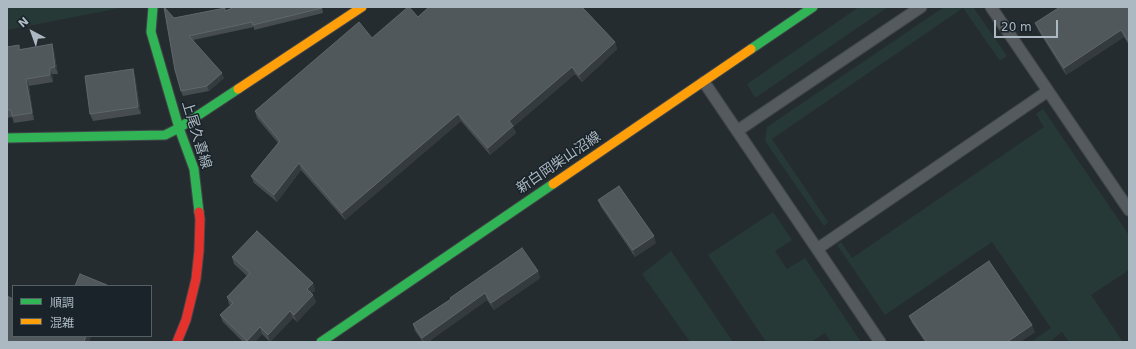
<!DOCTYPE html>
<meta charset="utf-8">
<style>
body{margin:0}
#map{position:relative;width:1136px;height:349px;overflow:hidden;background:#252c2f;font-family:"DejaVu Sans","Noto Sans JP",sans-serif}
canvas{display:block}
.frame{position:absolute;inset:0;border:8px solid #adb9c2;pointer-events:none}
.legend{position:absolute;left:12px;top:285px;width:140px;height:52px;box-sizing:border-box;background:#192329;border:1px solid #545f66;margin:0;padding:5px 7px;list-style:none;font-size:12px;color:#adb9c2}
.legend li{display:flex;align-items:center;gap:8px;height:20px}
.legend b{width:20px;border:1px solid #545f66}
.north{position:absolute;left:12px;top:12px;width:40px;height:40px;-webkit-text-stroke:3px #192329;paint-order:stroke;rotate:319deg;font-size:11px;font-weight:700;line-height:16px;text-align:center;color:#adb9c2}
.north::after{content:'';display:block;margin:auto;width:14px;height:18px;background:#adb9c2;clip-path:polygon(50% 0,100% 100%,50% 72%,0 100%)}
.scale{position:absolute;left:994px;top:20px;width:64px;height:18px;box-sizing:border-box;border:2px solid #adb9c2;border-top:0;padding-left:5px;font-size:12px;line-height:14px;white-space:nowrap;color:#adb9c2;-webkit-text-stroke:3px #192329;paint-order:stroke}
</style>
<div id="map">
<canvas width="1136" height="349"></canvas>
<div class="frame"></div>
<ul class="legend">
<li><b style="height:5px;background:#30b455"></b>順調</li>
<li><b style="height:5px;background:#ff9f0a"></b>混雑</li>
</ul>
<div class="north">N</div>
<div class="scale">20 m</div>
</div>
<script>
const g = document.querySelector('canvas').getContext('2d');
g.lineJoin = 'round';
function paint(path, color) { g.fillStyle = color; g.fill(path, 'evenodd'); }
const toPath = rows => new Path2D(rows.map(r => 'M' + r).join(''));
function stroke(path, color, width, dash) { g.strokeStyle = color; g.lineWidth = width; g.lineCap = dash ? 'butt' : 'round'; g.setLineDash(dash || []); g.stroke(path); }
function write(font, color, halo, rows, align = 'center') {
  g.font = font + ' "DejaVu Sans","Noto Sans JP",sans-serif'; g.lineWidth = 3; g.setLineDash([]); g.textBaseline = 'middle'; g.strokeStyle = halo; g.fillStyle = color; for (const [text, x, y, turn = 0] of rows) {
    g.save(); g.translate(x, y); g.rotate((+turn || 0) * Math.PI / 180); g.textAlign = isNaN(turn) ? turn : align; if (halo) g.strokeText(text, 0, 0); g.fillText(text, 0, 0); g.restore();
  }
}
paint(toPath([
 [7,7,126,7,7,30],
 [859,7,888,7,755,98,747,84],
 [944,7,973,7,1007,56,1000,61,963,8,772,139,828,222,824,226,765,141,767,127],
 [1043,109,1129,235,1129,270,1091,295,1123,342,1069,342,1062,332,1049,342,1031,342,1051,328,992,242,885,315,837,245,841,242,852,258,1044,127,1036,114],
 [773,212,792,240,775,251,787,269,805,258,861,342,831,342,825,333,811,342,766,342,708,255],
 [671,251,733,342,690,342,642,274]
]), '#263936');
const lane = toPath([
 [991,7,1129,210],
 [704,82,880,342],
 [737,131,921,7],
 [817,249,1048,91]
]);
const fast = toPath([
 [153,7,151,32,179,128,194,169,199,212],
 [751,49,813,7],
 [7,138,165,135,179,128,238,89],
 [321,342,553,184]
]);
const slow = toPath([
 [238,89,362,7],
 [553,184,751,49]
]);
const jam = toPath([
 [177,342,186,320,196,279,199,251,200,219,199,212]
]);
stroke(lane, '#42474a', 13);
stroke(fast, '#42474a', 11);
stroke(slow, '#42474a', 11);
stroke(jam, '#42474a', 11);
stroke(lane, '#545a5e', 11);
stroke(fast, '#30b455', 9);
stroke(slow, '#ff9f0a', 9);
stroke(jam, '#e5322d', 9);
paint(toPath([
 [235,7,324,7,322,7,323,13,254,30,254,27,193,40,224,78,209,91,183,96,181,91,174,18,226,11],
 [1129,7,1129,45,1124,37,1066,75,1038,30,1035,23],
 [418,17,615,42,617,49,582,82,575,74,513,127,516,133,490,155,461,121,345,220,301,170,277,202,254,183,251,176,278,143,257,118,255,111,372,38],
 [52,44,54,51,58,74,52,74,53,82,29,86,34,120,14,123,12,117,7,118,7,47,19,45,20,49],
 [133,69,135,76,141,114,93,121,90,114],
 [598,200,656,243,635,257,601,207],
 [232,257,313,283,315,290,312,293,316,302,297,322,293,318,270,342,262,334,255,342,243,342,223,322,220,315,230,305,229,304,227,297,247,276,234,264],
 [538,271,540,278,494,310,487,300,428,342,423,342,415,331,413,324,450,300,450,298],
 [909,316,1035,332,1020,342,925,342,912,323]
]), '#464c50');
paint(toPath([
 [1121,30,1124,37,1066,75,1064,68],
 [615,42,617,49,582,82,579,75],
 [52,44,54,51,58,74,55,67],
 [572,67,575,74,513,127,516,133,490,155,488,148,509,121],
 [50,68,52,74,53,82,50,75],
 [133,69,135,76,141,114,138,107],
 [222,73,224,78,209,91,207,86],
 [26,79,29,86,34,120,32,113],
 [458,114,461,121,345,220,342,213],
 [299,163,301,170,277,202,274,195],
 [654,236,656,243,635,257,633,250],
 [538,271,540,278,494,310,491,303],
 [313,283,315,290,309,296,307,289],
 [485,293,487,300,428,342,424,342,422,338],
 [313,295,316,302,297,322,294,315],
 [290,311,293,318,270,342,268,335],
 [1032,325,1035,332,1020,342,1007,342],
 [260,327,262,334,255,342,247,342,247,341],
 [86,336,92,336,89,342,84,342]
]), '#343a3d');
const building = toPath([
 [164,7,174,18,225,8,225,11,235,7,321,7,322,8,253,25,252,22,189,36,222,73,207,86,181,91,175,70,164,7],
 [408,7,409,7,418,17,429,7,582,7,615,42,579,75,572,67,509,121,513,126,488,148,458,114,342,213,299,163,274,195,251,176,280,141,255,111,359,22,372,38,408,7],
 [1060,7,1129,7,1129,42,1121,30,1064,68,1035,23,1060,7],
 [52,44,55,67,50,68,50,75,26,79,32,113,12,116,11,110,7,110,7,47,19,45,19,50,52,44],
 [133,69,138,107,90,114,85,76,133,69],
 [619,186,654,236,633,250,598,200,619,186],
 [257,231,313,283,307,289,313,295,294,315,290,311,268,335,260,327,247,341,220,315,233,303,227,297,250,273,232,257,257,231],
 [522,248,538,271,491,303,485,293,422,338,413,324,451,299,450,298,522,248],
 [989,261,1032,325,1007,342,927,342,909,316,989,261],
 [80,274,107,285,107,286,75,286,80,274],
 [7,296,13,299,13,336,86,336,84,342,7,342,7,296]
]);
paint(building, '#51585c');
stroke(building, '#5f676c', 1);
write('14px', '#adb9c2', '#192329', [
 ["上尾久喜線",196,135,73],
 ["新白岡柴山沼線",559,163,-34]
]);
</script>
